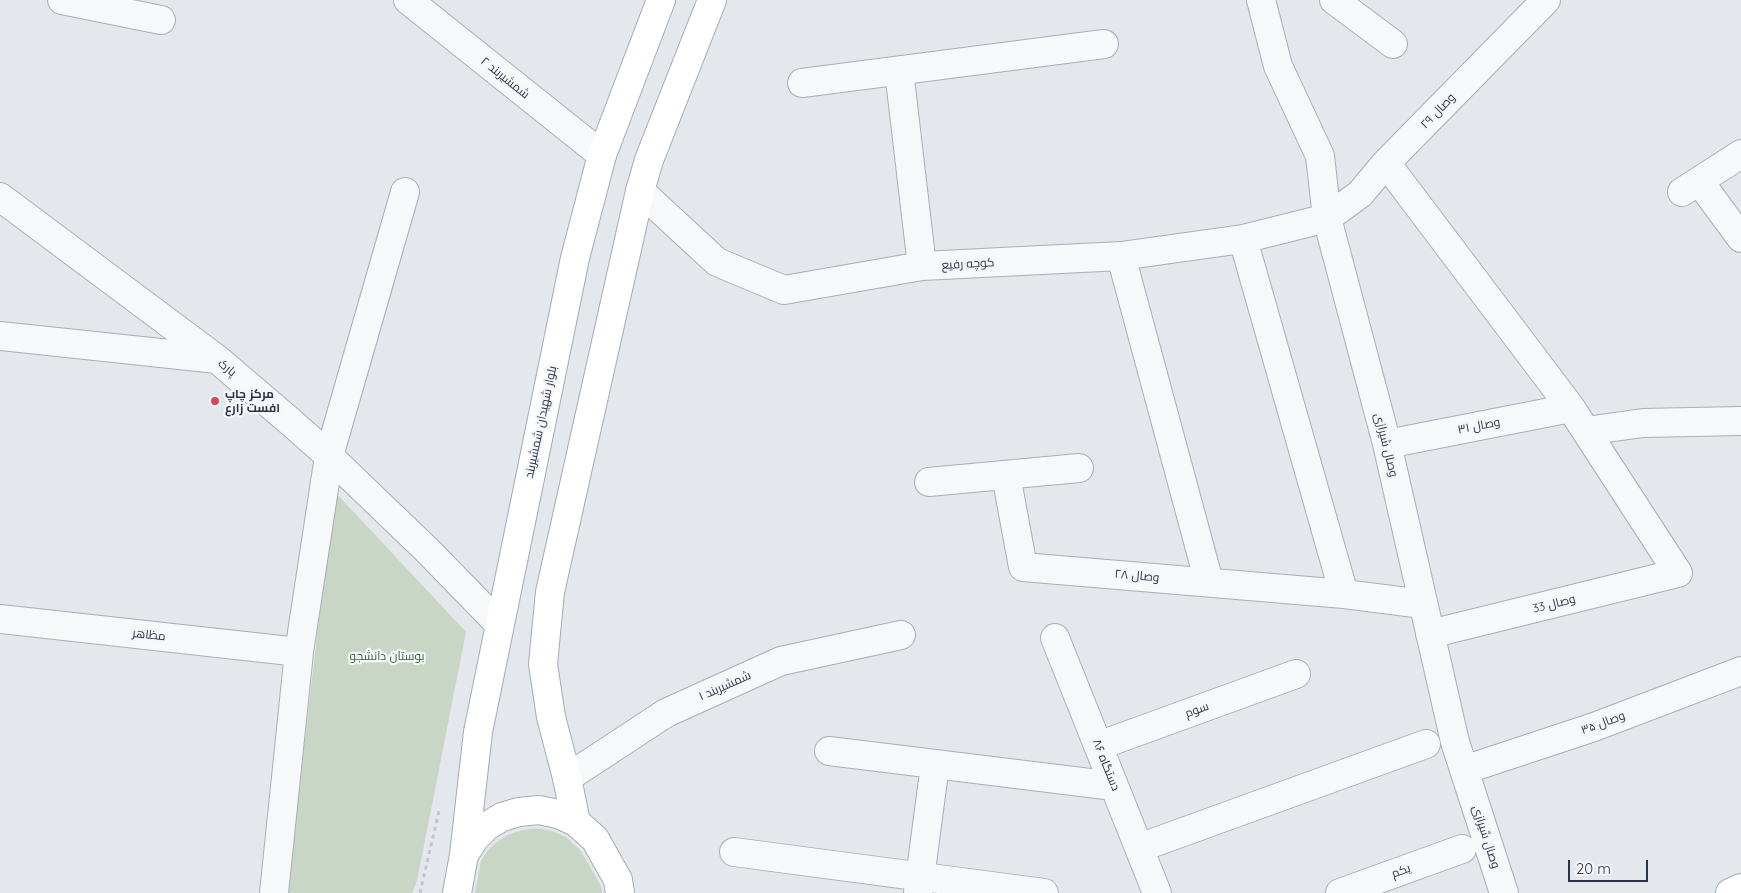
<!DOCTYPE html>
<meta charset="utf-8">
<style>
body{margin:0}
#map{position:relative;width:1741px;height:893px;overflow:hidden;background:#e4e7ec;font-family:Quicksand,sans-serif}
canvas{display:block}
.scale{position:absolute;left:1568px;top:860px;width:80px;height:22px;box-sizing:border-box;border:2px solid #2b3445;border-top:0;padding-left:6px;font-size:15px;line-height:18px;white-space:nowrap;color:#2b3445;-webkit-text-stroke:4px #f4f6f9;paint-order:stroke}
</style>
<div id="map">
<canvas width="1741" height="893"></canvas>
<div class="scale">20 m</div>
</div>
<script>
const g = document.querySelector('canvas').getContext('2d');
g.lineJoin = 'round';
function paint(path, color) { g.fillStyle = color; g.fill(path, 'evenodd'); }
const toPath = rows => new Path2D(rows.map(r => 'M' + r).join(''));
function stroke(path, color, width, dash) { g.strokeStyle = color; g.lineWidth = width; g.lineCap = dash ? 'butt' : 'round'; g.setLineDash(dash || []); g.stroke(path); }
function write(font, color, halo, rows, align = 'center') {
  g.font = font + ' Quicksand,Cairo,sans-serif'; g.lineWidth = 4.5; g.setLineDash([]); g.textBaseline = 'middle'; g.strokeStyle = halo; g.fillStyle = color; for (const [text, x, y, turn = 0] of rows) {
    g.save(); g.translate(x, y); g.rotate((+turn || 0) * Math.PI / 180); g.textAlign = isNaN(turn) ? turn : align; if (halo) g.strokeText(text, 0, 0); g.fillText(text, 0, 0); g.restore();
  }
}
paint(toPath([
 [334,491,466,632,417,881,412,893,287,893],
 [537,828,552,831,566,837,581,851,601,886,602,893,475,893,481,861,488,850,498,841,510,834,523,830]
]), '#c9d6c5');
const minor = toPath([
 [62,0,161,20],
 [408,0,602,155],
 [1261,0,1278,66,1320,156,1327,218,1387,444,1455,742,1504,893],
 [1334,0,1393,44],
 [899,71,922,266],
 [802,83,1104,44],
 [1386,163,1571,408,1678,573,1430,634],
 [1699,181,1741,238],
 [640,191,717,262,784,290,922,266,1121,256,1243,239,1327,218,1360,194,1386,163,1546,0],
 [1682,192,1741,154],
 [0,197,217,359,293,424,329,456,429,552,499,624],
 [1243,239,1344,594,1423,604],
 [1121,256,1209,582],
 [0,336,217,359],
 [1586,431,1643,423,1741,421],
 [1387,444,1571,408],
 [1006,475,1023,567,1344,594],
 [929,482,1079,468],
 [0,619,299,652],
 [1055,638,1157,893],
 [1098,746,1296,674],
 [829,751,1114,786],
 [1464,770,1594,727,1741,671],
 [567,778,666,713,781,661,901,635],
 [1139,848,1426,744],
 [734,852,1044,893],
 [274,893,299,652,329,456,405,192],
 [918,893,935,765],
 [1340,893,1462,849]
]);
const major = toPath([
 [576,822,567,778,551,717,543,664,550,592,640,191,649,160,712,0],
 [464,855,478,732,575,258,602,155,661,0],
 [457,893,464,855,474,839,487,826,502,817,519,812,539,810,558,814,576,822,595,839,618,880,620,893],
 [1730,893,1741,888]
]);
stroke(minor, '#a9aeb7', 30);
stroke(major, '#a3abb8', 30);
stroke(toPath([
 [420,893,439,811]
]), '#c2c5cb', 3, [4, 4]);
stroke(minor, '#f7f8fa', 28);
stroke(major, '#fff', 28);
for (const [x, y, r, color] of [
 [215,401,5,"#d1495b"]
]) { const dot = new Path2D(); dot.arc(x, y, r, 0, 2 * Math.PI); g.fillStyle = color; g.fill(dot); stroke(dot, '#f4f6f9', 2); }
write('12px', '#2b3445', '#f4f6f9', [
 ["شمشیربند ۲",505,78,39],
 ["وصال ۲۹",1438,111,-46],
 ["کوچه رفیع",968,264,-3],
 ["پارک",227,368,40],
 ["بلوار شهیدان شمشیربند",541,422,-78],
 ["وصال ۳۱",1479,426,-11],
 ["وصال شیرازی",1386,445,76],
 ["وصال ۲۸",1137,576,5],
 ["وصال 33",1554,604,-14],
 ["مظاهر",149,635,6],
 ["شمشیربند ۱",725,686,-24],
 ["سوم",1197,710,-20],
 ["وصال ۳۵",1603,723,-20],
 ["دستگاه ۸۶",1106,765,68],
 ["وصال شیرازی",1486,837,72],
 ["یکم",1401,871,-20]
]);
write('bold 12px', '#2b3445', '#f4f6f9', [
 ["مرکز چاپ",225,394],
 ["افست زارع",225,408]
], 'left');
write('12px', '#3f6138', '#f4f6f9', [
 ["بوستان دانشجو",387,656]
]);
</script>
